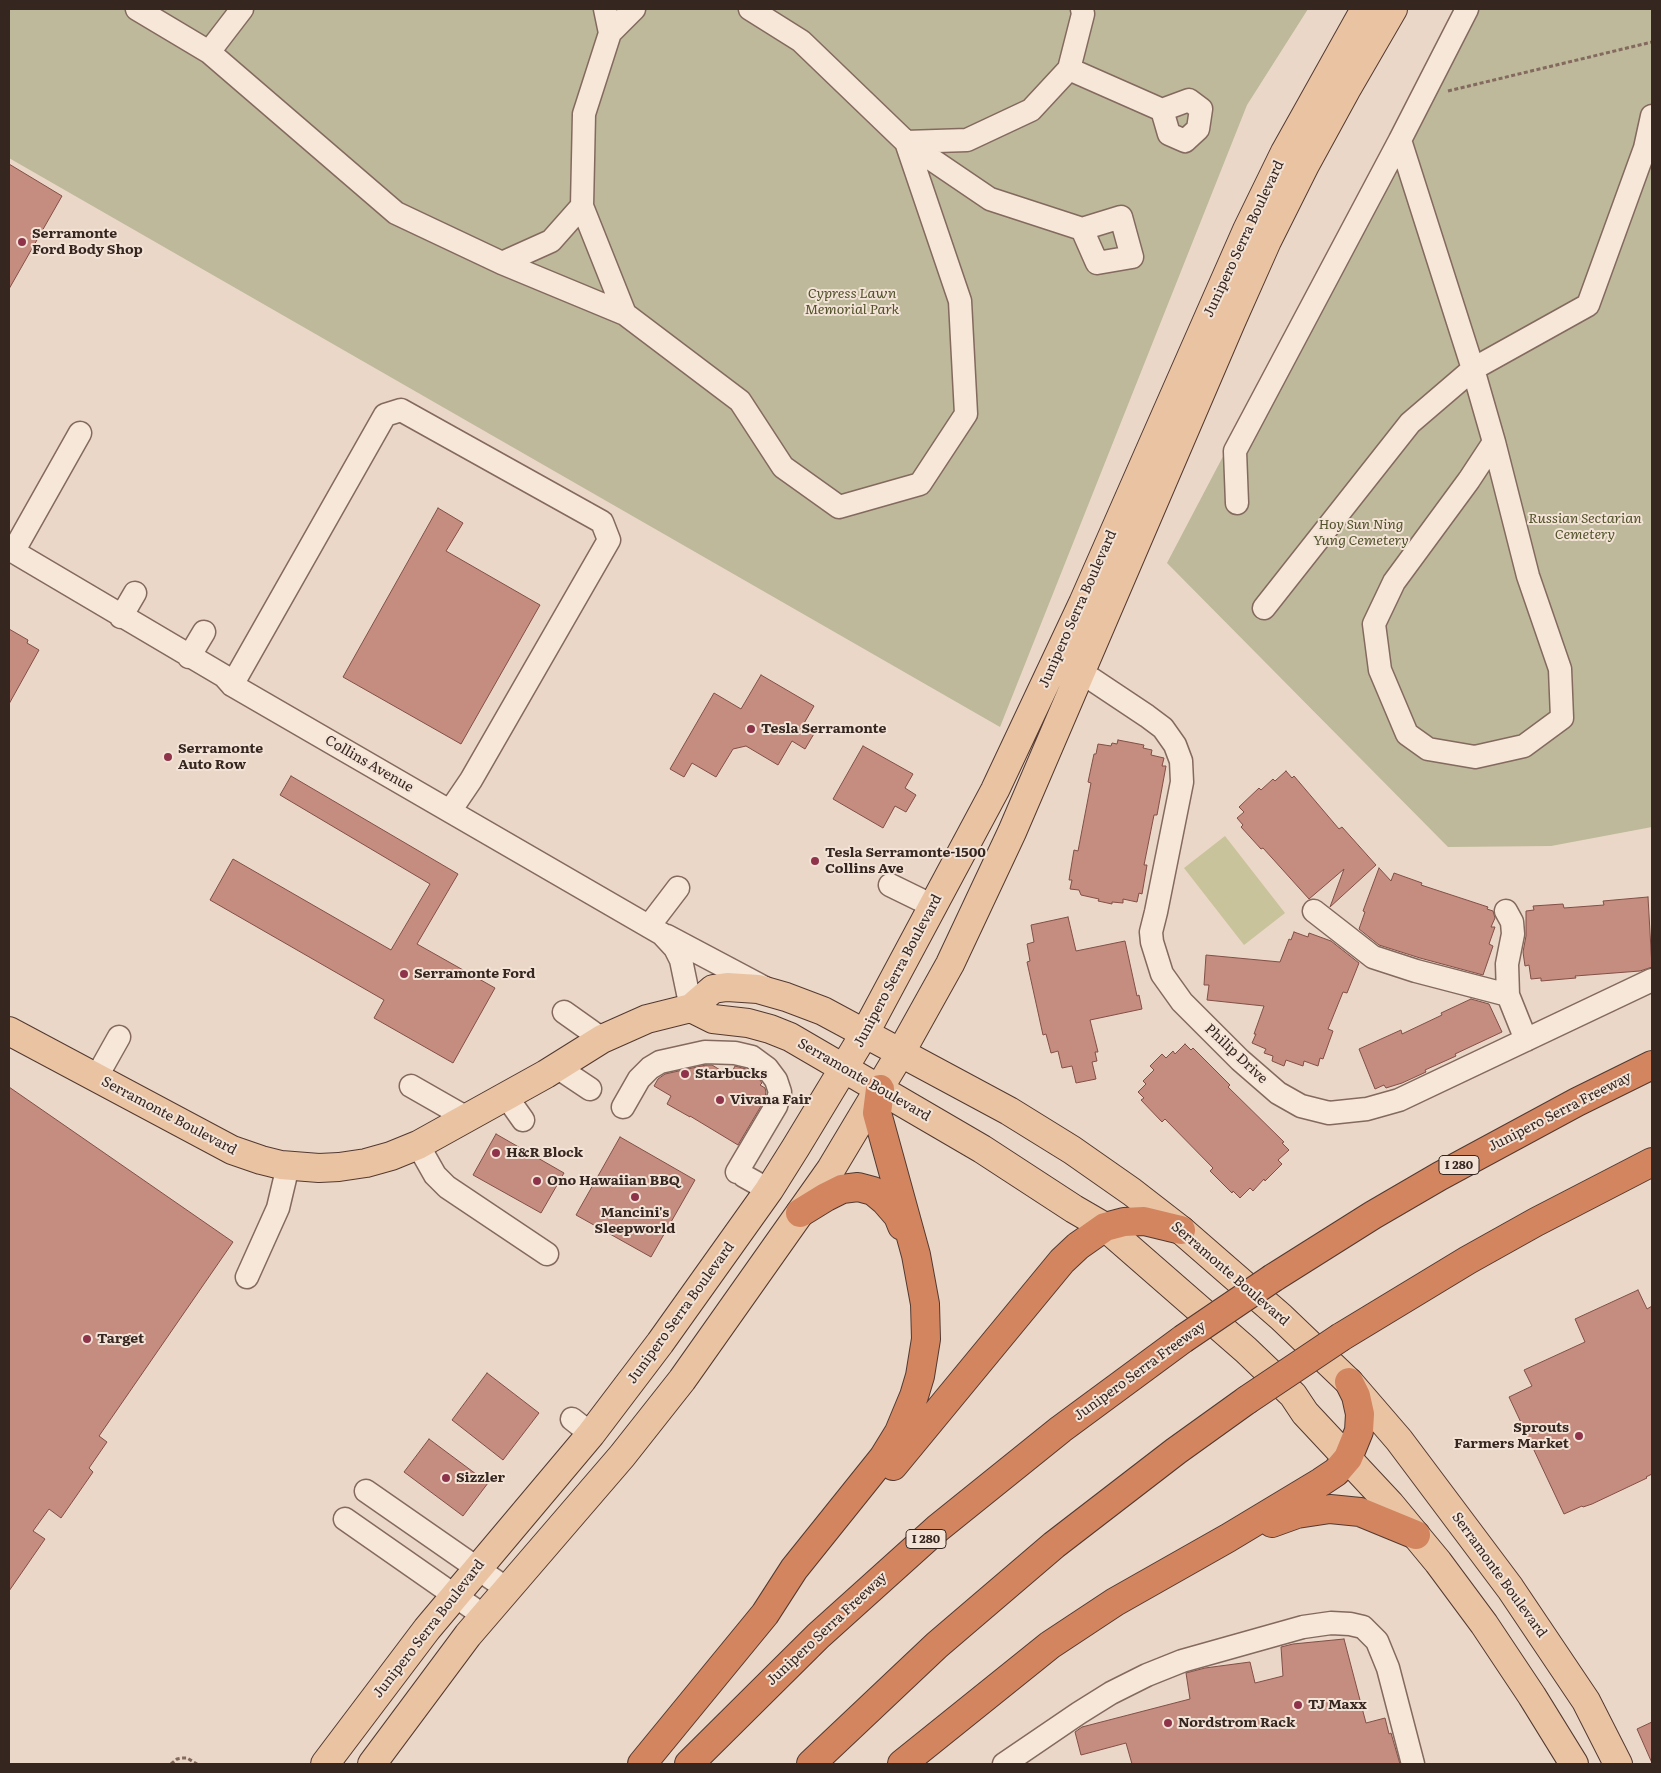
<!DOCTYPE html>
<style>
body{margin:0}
#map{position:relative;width:1661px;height:1773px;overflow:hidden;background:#ead7c7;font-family:Literata,serif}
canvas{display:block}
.frame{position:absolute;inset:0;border:10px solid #362620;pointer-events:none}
</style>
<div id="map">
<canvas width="1661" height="1773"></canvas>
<div class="frame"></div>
</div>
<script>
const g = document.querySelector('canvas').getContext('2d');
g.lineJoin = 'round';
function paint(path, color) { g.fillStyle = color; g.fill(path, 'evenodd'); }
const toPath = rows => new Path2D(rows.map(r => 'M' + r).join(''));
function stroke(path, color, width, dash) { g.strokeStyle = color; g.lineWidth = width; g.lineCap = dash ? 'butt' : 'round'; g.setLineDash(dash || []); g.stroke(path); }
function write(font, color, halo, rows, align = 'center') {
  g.font = font + ' Literata,serif'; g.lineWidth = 4; g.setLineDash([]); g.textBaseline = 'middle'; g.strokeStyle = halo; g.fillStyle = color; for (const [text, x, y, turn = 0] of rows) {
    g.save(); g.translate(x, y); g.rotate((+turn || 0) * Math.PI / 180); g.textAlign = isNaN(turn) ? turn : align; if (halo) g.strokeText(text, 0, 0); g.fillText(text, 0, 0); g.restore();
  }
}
paint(toPath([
 [1225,836,1285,913,1244,945,1184,868]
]), '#c8c39b');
paint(toPath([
 [9,9,1308,9,1247,105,1000,727,9,158],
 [1458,9,1652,9,1652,827,1551,846,1448,847,1167,563]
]), '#bdb99a');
const building = toPath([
 [9,164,62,196,9,289,9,164],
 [438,508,463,523,446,551,540,605,461,744,343,677,438,508],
 [9,629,28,640,27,643,39,650,9,704,9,629],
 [761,675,814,706,803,725,815,732,805,749,792,741,778,765,746,746,733,749,716,777,692,763,684,777,670,769,714,693,741,709,761,675],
 [1118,740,1144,745,1143,748,1152,750,1151,755,1164,758,1162,766,1166,766,1157,815,1154,815,1144,865,1147,865,1142,894,1139,893,1137,902,1123,899,1123,903,1112,902,1112,904,1098,901,1099,899,1081,895,1079,890,1070,889,1072,880,1069,880,1074,850,1078,851,1091,783,1088,782,1094,754,1096,754,1098,744,1111,746,1112,743,1117,744,1118,740],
 [863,746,913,774,905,788,916,795,906,812,895,806,883,828,833,799,863,746],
 [1286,771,1292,778,1294,776,1339,829,1342,827,1376,865,1330,907,1344,869,1309,899,1263,848,1261,849,1241,827,1243,825,1237,818,1244,812,1239,807,1259,788,1261,790,1273,779,1275,781,1286,771],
 [291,776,458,874,417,944,495,988,453,1063,374,1018,384,1000,210,900,233,859,391,950,430,884,280,795,291,776],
 [1379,868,1391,881,1394,873,1422,883,1421,885,1488,907,1487,909,1493,911,1495,918,1491,927,1495,927,1489,944,1493,946,1483,975,1420,958,1379,945,1359,929,1365,912,1363,911,1379,868],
 [1648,897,1652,967,1640,971,1575,976,1576,978,1541,981,1541,978,1531,979,1529,965,1525,966,1523,952,1526,936,1526,911,1534,910,1533,906,1563,904,1564,908,1604,905,1603,901,1648,897],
 [1068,917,1076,951,1125,941,1137,996,1139,995,1142,1009,1090,1020,1098,1052,1095,1052,1097,1061,1092,1062,1096,1079,1076,1083,1072,1066,1062,1068,1058,1051,1051,1053,1046,1034,1043,1035,1027,962,1030,961,1027,944,1034,942,1031,925,1068,917],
 [1294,932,1308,937,1309,933,1331,941,1359,963,1347,993,1343,992,1328,1029,1333,1031,1323,1059,1320,1058,1318,1066,1304,1061,1303,1066,1286,1060,1284,1066,1272,1061,1273,1056,1264,1053,1266,1049,1252,1043,1256,1034,1254,1034,1264,1006,1207,1000,1209,985,1204,985,1206,955,1280,962,1289,939,1291,940,1294,932],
 [1471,999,1489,1004,1502,1032,1455,1054,1456,1056,1425,1070,1426,1072,1402,1083,1386,1088,1384,1085,1375,1089,1359,1049,1401,1030,1402,1034,1442,1015,1441,1013,1471,999],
 [1185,1044,1191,1050,1193,1048,1230,1085,1228,1087,1284,1142,1282,1143,1289,1150,1278,1160,1282,1164,1265,1181,1264,1179,1253,1191,1250,1188,1240,1198,1233,1191,1232,1193,1210,1171,1213,1168,1165,1119,1162,1122,1141,1100,1144,1098,1138,1092,1146,1084,1143,1081,1154,1070,1150,1066,1162,1054,1166,1058,1173,1051,1175,1054,1185,1044],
 [706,1065,712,1065,725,1073,726,1071,731,1074,735,1066,746,1069,758,1077,762,1083,760,1085,765,1088,766,1092,764,1101,738,1145,690,1116,690,1117,667,1104,671,1096,654,1086,658,1079,665,1074,706,1065],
 [9,1087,233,1242,99,1436,107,1442,89,1468,93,1472,61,1518,49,1509,33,1531,45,1539,9,1591,9,1087],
 [496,1134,564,1173,541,1213,473,1175,496,1134],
 [620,1137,695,1180,651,1257,576,1215,620,1137],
 [1638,1290,1647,1309,1652,1306,1652,1474,1646,1477,1647,1478,1592,1504,1583,1507,1582,1506,1564,1514,1509,1397,1532,1386,1524,1370,1585,1342,1575,1319,1638,1290],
 [487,1373,539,1413,503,1460,452,1420,487,1373],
 [429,1439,488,1483,463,1516,404,1472,429,1439],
 [1344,1639,1366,1723,1385,1718,1389,1734,1391,1733,1400,1764,1132,1764,1126,1743,1081,1755,1075,1732,1082,1727,1190,1699,1186,1673,1205,1668,1250,1662,1255,1683,1283,1676,1281,1647,1293,1644,1344,1639],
 [1652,1722,1652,1763,1637,1729,1652,1722]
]);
paint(building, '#c58c80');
stroke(building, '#824f46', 1);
const minor = toPath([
 [137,9,209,52,396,213,502,263,625,314,740,401,783,467,839,507,920,484,966,414,960,301,906,142,967,140,1031,110,1069,69,1083,14,1082,9],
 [605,9,610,33],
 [750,9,801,41,906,142,990,199,1082,229,1121,217,1132,257,1097,263,1082,229],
 [1467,9,1400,140,1473,369,1588,305,1645,148,1652,116],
 [209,52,242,9],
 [1069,69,1162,110,1169,134,1185,141,1198,129,1201,109,1189,100,1162,110],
 [502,263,551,241,582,206],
 [625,314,582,206,584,114,610,33,634,9],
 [1237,503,1235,451,1400,140],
 [9,549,224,676,232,685,662,934,675,948,681,960,691,1008],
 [13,552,80,433],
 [1264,608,1410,423,1473,369,1494,442,1528,576,1560,669,1562,718,1524,746,1475,757,1428,749,1407,734,1380,670,1374,624,1394,582,1469,480,1494,442],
 [121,617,135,593],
 [189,657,204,632],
 [1081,672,1147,716,1163,728,1175,745,1181,761,1182,782,1156,912,1151,932,1152,942,1162,974,1182,1002,1240,1060,1278,1093,1301,1106,1329,1113,1367,1109,1399,1100,1652,980],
 [232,685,385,415,401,410,602,522,609,540,471,780,450,811],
 [890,885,933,906],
 [1314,911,1373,957,1416,971,1508,995],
 [1506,911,1512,922,1513,934,1507,964,1508,995,1526,1040],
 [649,926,678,888],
 [667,936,765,988],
 [564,1012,602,1039],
 [557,1067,590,1089],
 [96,1078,119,1037],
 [411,1086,467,1118],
 [506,1096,523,1120],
 [623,1107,639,1079,650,1068,660,1062,705,1052,735,1053,752,1057,767,1068,776,1080,780,1092,776,1106,737,1172],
 [418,1145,435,1175,447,1187,547,1254],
 [744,1176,769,1190],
 [247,1277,278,1208,288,1166],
 [572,1419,591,1434],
 [366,1491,507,1589],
 [345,1519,484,1616],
 [1004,1764,1079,1713,1111,1693,1147,1675,1182,1661,1303,1627,1331,1623,1350,1624,1363,1627,1377,1641,1388,1668,1413,1764]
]);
const major = toPath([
 [691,1008,713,1019,748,1023,770,1029,790,1037,982,1149,1074,1209,1105,1227,1246,1350,1293,1395,1305,1413,1390,1504,1438,1562,1484,1624,1532,1696,1574,1764],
 [9,1031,232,1150,261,1160,281,1165,319,1168,339,1167,366,1163,391,1156,418,1145,546,1074,602,1039,647,1019,691,1008,713,989,727,987,758,989,786,997,823,1011,1009,1111,1072,1150,1132,1192,1181,1230,1281,1317,1349,1382,1399,1440,1510,1588,1586,1701,1618,1764],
 [325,1764,427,1629,591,1434,660,1343,769,1190,796,1147,865,1033,995,790,1083,603,1247,230,1285,152,1365,9],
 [372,1764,468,1635,622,1456,682,1380,831,1169,901,1052,950,964,1012,832,1231,322,1267,241,1305,165,1346,90,1393,9]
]);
const highway = toPath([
 [800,1213,826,1197,842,1189,858,1187,873,1191,885,1201,898,1216,902,1226],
 [1273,1278,1373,1215,1440,1176,1577,1102,1652,1065],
 [1341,1337,1468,1260,1536,1222,1652,1162],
 [893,1466,1062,1261,1078,1246,1105,1227,1124,1222,1144,1221,1181,1230],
 [1272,1523,1297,1514,1330,1509,1360,1512,1416,1535],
 [642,1764,765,1614,794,1569,883,1458,899,1432,914,1396,920,1376,926,1339,925,1304,916,1255,877,1113,880,1089],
 [689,1764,818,1636,938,1528,1061,1429,1183,1339],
 [811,1764,937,1645,1054,1545,1176,1451,1247,1400],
 [902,1764,1050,1645,1115,1602,1228,1538,1321,1482,1336,1472,1348,1458,1359,1431,1360,1414,1356,1396,1349,1382]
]);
stroke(minor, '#84695e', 25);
stroke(major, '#533931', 30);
stroke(highway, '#533931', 30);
stroke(toPath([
 [1448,91,1652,42],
 [171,1764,177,1759,182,1758,187,1758,197,1764]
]), '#84695e', 3, [4, 2.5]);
stroke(minor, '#f6e7d9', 22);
stroke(major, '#eac3a2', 28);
stroke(highway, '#d2855f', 28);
const highwayBridge = toPath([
 [1183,1339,1273,1278],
 [1247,1400,1341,1337]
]);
stroke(highwayBridge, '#533931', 30, []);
stroke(highwayBridge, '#d2855f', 28);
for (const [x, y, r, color] of [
 [22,242,5,"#8e3349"],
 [751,729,5,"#8e3349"],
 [168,757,5,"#8e3349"],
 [815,861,5,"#8e3349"],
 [404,974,5,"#8e3349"],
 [685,1074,5,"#8e3349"],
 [720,1100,5,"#8e3349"],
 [496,1153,5,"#8e3349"],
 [537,1181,5,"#8e3349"],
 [635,1197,5,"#8e3349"],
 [87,1339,5,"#8e3349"],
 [1579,1436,5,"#8e3349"],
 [446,1478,5,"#8e3349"],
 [1298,1705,5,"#8e3349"],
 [1168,1723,5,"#8e3349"]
]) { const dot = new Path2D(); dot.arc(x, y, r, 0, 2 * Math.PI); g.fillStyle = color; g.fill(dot); stroke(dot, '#f3e3d6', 2); }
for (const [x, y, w] of [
 [1459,1165,40],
 [926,1539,40]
]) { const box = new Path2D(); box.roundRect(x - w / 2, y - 9.5, w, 19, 4); g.fillStyle = '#f3e3d6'; g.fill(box); stroke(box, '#362620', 1); }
write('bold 12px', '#362620', null, [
 ["I 280",1459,1165],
 ["I 280",926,1539]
]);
write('bold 14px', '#362620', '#f3e3d6', [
 ["Serramonte",32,234],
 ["Ford Body Shop",32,250],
 ["Tesla Serramonte",761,729],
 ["Serramonte",178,749],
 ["Auto Row",178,765],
 ["Tesla Serramonte-1500",825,853],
 ["Collins Ave",825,869],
 ["Serramonte Ford",414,974],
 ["Starbucks",695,1074],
 ["Vivana Fair",730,1100],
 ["H&R Block",506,1153],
 ["Ono Hawaiian BBQ",547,1181],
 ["Mancini's",635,1213,"center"],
 ["Sleepworld",635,1229,"center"],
 ["Target",97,1339],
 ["Sprouts",1569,1428,"right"],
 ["Farmers Market",1569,1444,"right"],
 ["Sizzler",456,1478],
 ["TJ Maxx",1308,1705],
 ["Nordstrom Rack",1178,1723]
], 'left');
write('14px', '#362620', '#f3e3d6', [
 ["Junipero Serra Boulevard",1244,239,-65],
 ["Junipero Serra Boulevard",1078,609,-66],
 ["Collins Avenue",369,764,30],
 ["Junipero Serra Boulevard",898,971,-62],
 ["Philip Drive",1236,1054,43],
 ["Serramonte Boulevard",864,1080,30],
 ["Junipero Serra Freeway",1560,1112,-27],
 ["Serramonte Boulevard",169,1116,28],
 ["Serramonte Boulevard",1230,1274,41],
 ["Junipero Serra Boulevard",681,1313,-54],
 ["Junipero Serra Freeway",1140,1371,-36],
 ["Serramonte Boulevard",1499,1575,54],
 ["Junipero Serra Boulevard",429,1629,-52],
 ["Junipero Serra Freeway",827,1629,-43]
]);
write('italic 14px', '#505129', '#f3e3d6', [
 ["Cypress Lawn",852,294],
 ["Memorial Park",852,310],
 ["Russian Sectarian",1585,519],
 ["Cemetery",1585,535],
 ["Hoy Sun Ning",1361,525],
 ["Yung Cemetery",1361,541]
]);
</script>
